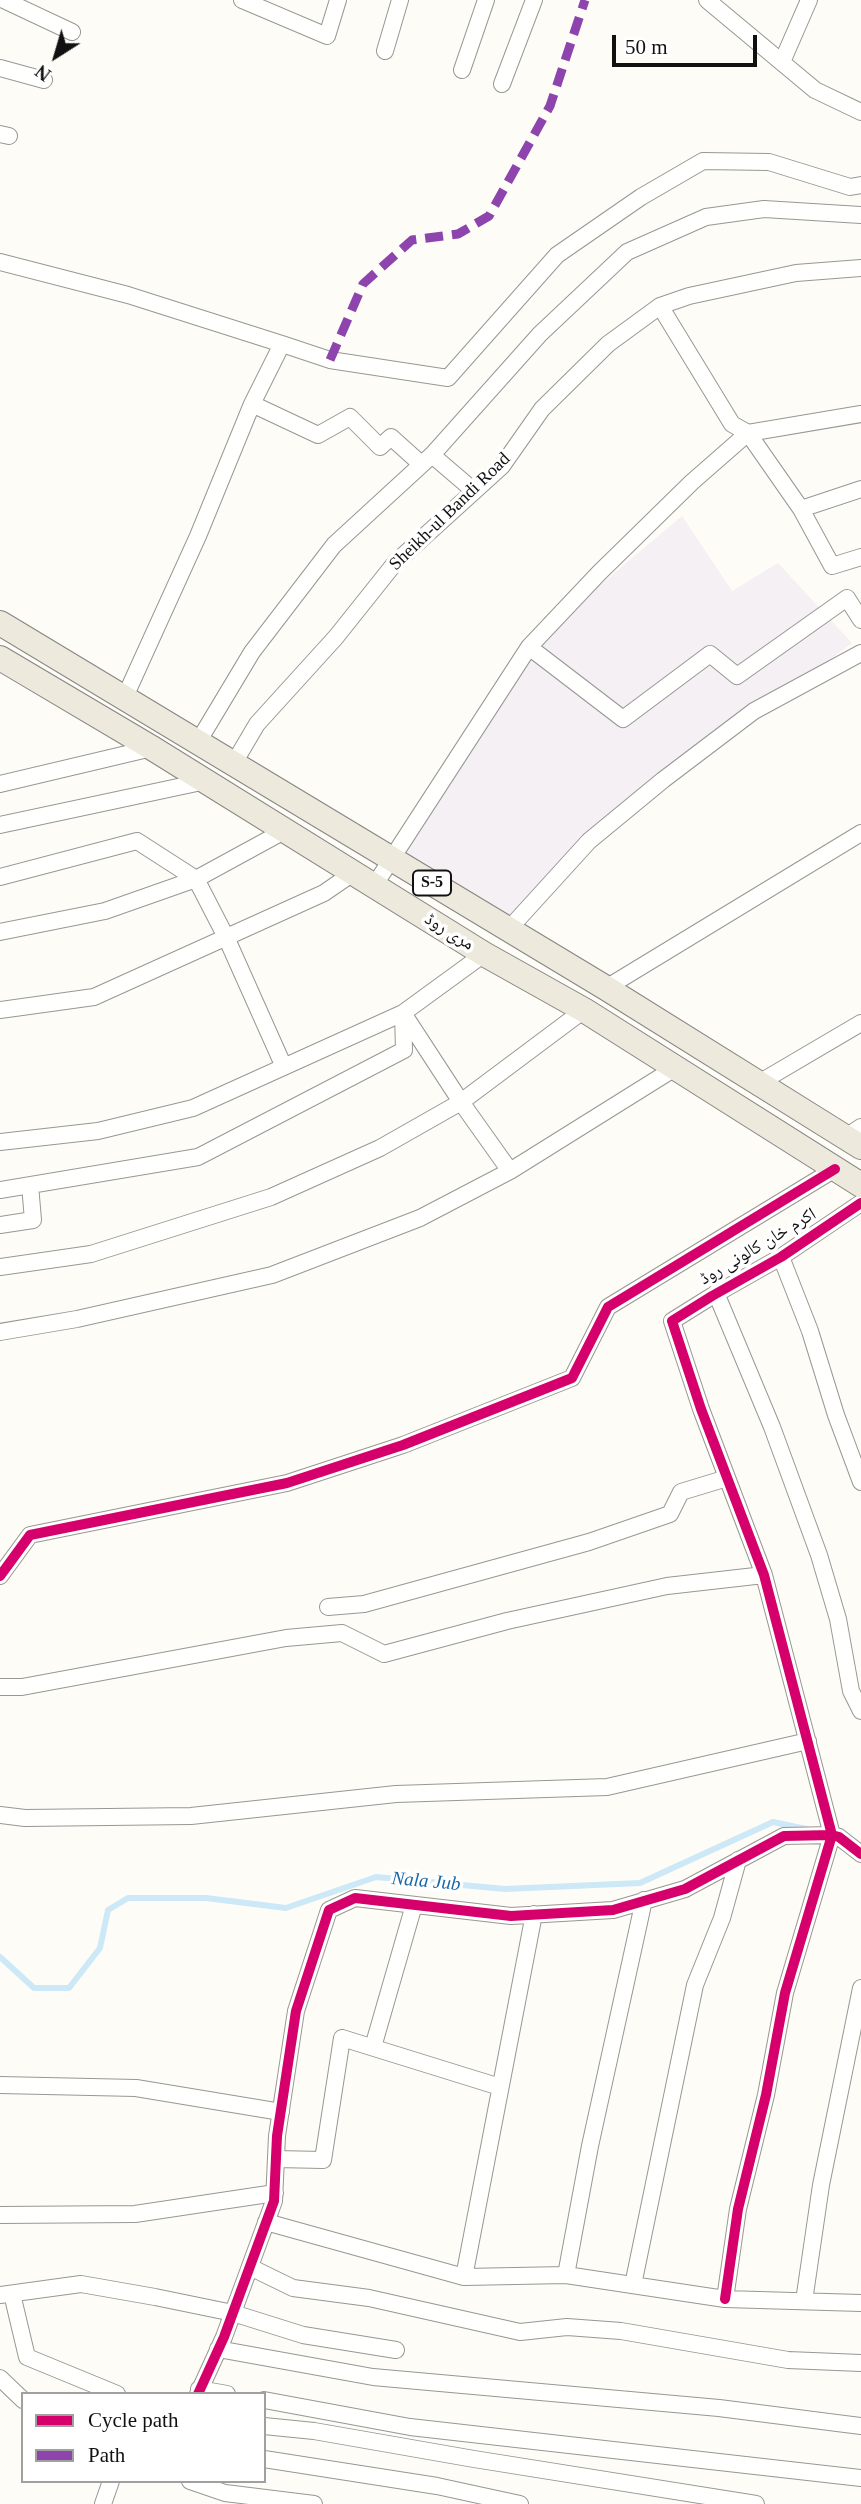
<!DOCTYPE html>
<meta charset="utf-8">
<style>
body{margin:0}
#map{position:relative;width:861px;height:2504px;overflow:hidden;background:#fdfcf7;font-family:"Times New Roman",serif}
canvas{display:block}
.legend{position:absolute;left:21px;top:2392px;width:245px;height:91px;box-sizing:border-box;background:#fff;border:2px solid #a0a0a0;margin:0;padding:9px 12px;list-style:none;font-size:21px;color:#111}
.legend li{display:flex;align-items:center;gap:14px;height:35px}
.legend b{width:35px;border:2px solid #a0a0a0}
.north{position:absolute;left:21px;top:21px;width:70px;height:70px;-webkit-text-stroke:5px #fff;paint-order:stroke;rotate:217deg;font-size:19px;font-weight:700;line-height:28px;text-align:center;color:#111}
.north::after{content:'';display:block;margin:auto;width:24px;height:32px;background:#111;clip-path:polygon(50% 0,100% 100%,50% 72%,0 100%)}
.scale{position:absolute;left:612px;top:35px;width:145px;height:32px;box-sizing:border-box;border:4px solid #111;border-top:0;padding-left:9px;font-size:21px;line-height:24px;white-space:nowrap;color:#111;-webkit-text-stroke:5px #fff;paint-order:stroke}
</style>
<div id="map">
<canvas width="861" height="2504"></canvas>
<ul class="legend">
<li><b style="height:9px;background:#d6006c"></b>Cycle path</li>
<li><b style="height:9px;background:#8e44ad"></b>Path</li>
</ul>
<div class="north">N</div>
<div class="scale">50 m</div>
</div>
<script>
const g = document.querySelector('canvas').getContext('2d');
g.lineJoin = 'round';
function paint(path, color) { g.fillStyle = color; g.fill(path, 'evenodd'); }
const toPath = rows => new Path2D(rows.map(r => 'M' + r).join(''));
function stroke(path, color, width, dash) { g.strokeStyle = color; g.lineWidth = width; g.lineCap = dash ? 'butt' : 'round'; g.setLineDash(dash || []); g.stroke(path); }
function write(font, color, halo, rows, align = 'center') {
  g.font = font + ' "Times New Roman","Noto Naskh Arabic",serif'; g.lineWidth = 7; g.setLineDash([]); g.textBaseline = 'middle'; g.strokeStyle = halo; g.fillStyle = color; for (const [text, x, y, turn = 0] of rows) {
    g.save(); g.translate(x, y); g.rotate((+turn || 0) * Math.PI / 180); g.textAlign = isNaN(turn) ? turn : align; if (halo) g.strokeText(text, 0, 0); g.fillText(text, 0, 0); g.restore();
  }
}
paint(toPath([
 [682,516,732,591,778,563,852,643,616,823,507,925,402,850,535,640]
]), '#f5f0f3');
stroke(toPath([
 [0,1957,34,1988,69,1988,100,1948,108,1910,128,1898,206,1898,286,1908,376,1877,505,1889,640,1883,773,1822,806,1829]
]), '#cde8f7', 6);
const street = toPath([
 [4,0,72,32],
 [242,0,327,36,338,0],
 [707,0,815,90,861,112],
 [385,51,400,0],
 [782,62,809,0],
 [0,68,44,80],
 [462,70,486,0],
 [502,84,534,0],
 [0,134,9,136],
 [0,262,128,295,282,344],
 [660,306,732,424,748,433,861,414],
 [252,404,282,344,330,360,448,378,557,255,641,197,703,161,769,162,850,187,861,185],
 [432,455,540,334,627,252,706,217,764,209,861,215],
 [801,509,832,566,861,557],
 [529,647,623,719,710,654,737,676,847,598,861,620],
 [124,699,198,536,252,404,318,435,350,417,380,447,391,437,421,464],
 [198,742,252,652,334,545,432,455,474,491],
 [234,763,257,724,336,637,395,563,502,466,542,409,608,344,660,306,689,296,796,273,861,268],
 [0,784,152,748],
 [0,825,206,781],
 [0,877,137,841,196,879,284,831],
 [374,886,529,647,599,573,692,482,748,433,801,509,861,489],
 [508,930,589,841,663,780,754,711,861,653],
 [0,932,105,911,196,879,226,937,284,1067],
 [606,988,861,833],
 [0,1010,94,997,324,893,353,873],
 [759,1083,861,1023],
 [846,1137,861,1127],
 [0,1142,98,1131,193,1108,403,1013,461,1102,510,1171],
 [0,1190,198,1157,404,1050,403,1013,484,954],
 [0,1225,33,1220,30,1185],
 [781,1257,810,1331,836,1415,861,1482],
 [0,1267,91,1254,271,1197,380,1148,461,1102,584,1010],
 [716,1293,772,1427,819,1555,838,1619,851,1691,861,1711],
 [0,1332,77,1319,272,1275,420,1218,510,1171,675,1068],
 [0,1576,30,1535,287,1483,403,1445,572,1378,608,1307,835,1169],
 [328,1607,364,1604,589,1542,670,1514,681,1492,727,1478],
 [0,1687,22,1687,286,1638,342,1633,384,1654,507,1621,667,1586,764,1575],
 [0,1815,25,1818,191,1816,396,1794,607,1787,808,1741],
 [373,2047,414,1905],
 [0,2085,136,2088,281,2112],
 [276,2159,323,2160,342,2038,500,2087],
 [0,2215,135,2214,275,2193],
 [266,2222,464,2277,566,2275,725,2299,861,2303],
 [250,2267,293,2288,369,2298,520,2332,567,2327,621,2331,788,2360,861,2363],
 [566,2275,590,2146,644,1900],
 [464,2277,534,1914],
 [633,2285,695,1985,722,1918,738,1860],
 [12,2294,27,2357,117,2394],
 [0,2295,81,2284,155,2297,233,2313,303,2335,396,2350],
 [725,2299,738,2209,766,2095,785,1993,832,1835,764,1575,701,1409,672,1321,712,1296,781,1257,861,1203],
 [804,2301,821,2185,861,1988],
 [218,2349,373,2377,719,2408,861,2426],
 [0,2378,23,2400],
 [199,2389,227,2394],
 [198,2394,224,2337,274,2201,277,2136,296,2011,329,1910,355,1898,511,1916,613,1910,685,1889,784,1836,832,1835,839,1837,861,1854],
 [264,2400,410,2427,861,2478],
 [264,2426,314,2431,474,2459,756,2504],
 [264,2459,437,2486,520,2504],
 [190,2481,225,2493,314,2504],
 [103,2504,111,2481]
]);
const primary = toPath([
 [0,623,606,988,861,1147],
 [0,658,152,748,484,954,584,1010,861,1185]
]);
stroke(street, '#979795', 18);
stroke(primary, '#858482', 26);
stroke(street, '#fffffe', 16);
stroke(primary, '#ede9dc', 24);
stroke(toPath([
 [330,360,363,284,412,240,458,234,489,216,550,106,585,0]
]), '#8e44ad', 9, [18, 9]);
stroke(toPath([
 [0,1576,30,1535,287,1483,403,1445,572,1378,608,1307,835,1169],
 [725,2299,738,2209,766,2095,785,1993,832,1835,764,1575,701,1409,672,1321,712,1296,781,1257,861,1203],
 [198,2394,224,2337,274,2201,277,2136,296,2011,329,1910,355,1898,511,1916,613,1910,685,1889,784,1836,832,1835,839,1837,861,1854]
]), '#d6006c', 10);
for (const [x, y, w] of [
 [432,883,38]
]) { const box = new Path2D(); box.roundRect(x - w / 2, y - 12.5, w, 25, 5); g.fillStyle = '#fff'; g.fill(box); stroke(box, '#111', 2); }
write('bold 16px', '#111', null, [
 ["S-5",432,883]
]);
write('18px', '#111', '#fff', [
 ["Sheikh-ul Bandi Road",450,512,-44],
 ["مری روڈ",449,932,32],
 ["اکرم خان کالونی روڈ",758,1247,-31]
]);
write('italic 19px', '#1768a6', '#fff', [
 ["Nala Jub",426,1882,5]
]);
</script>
